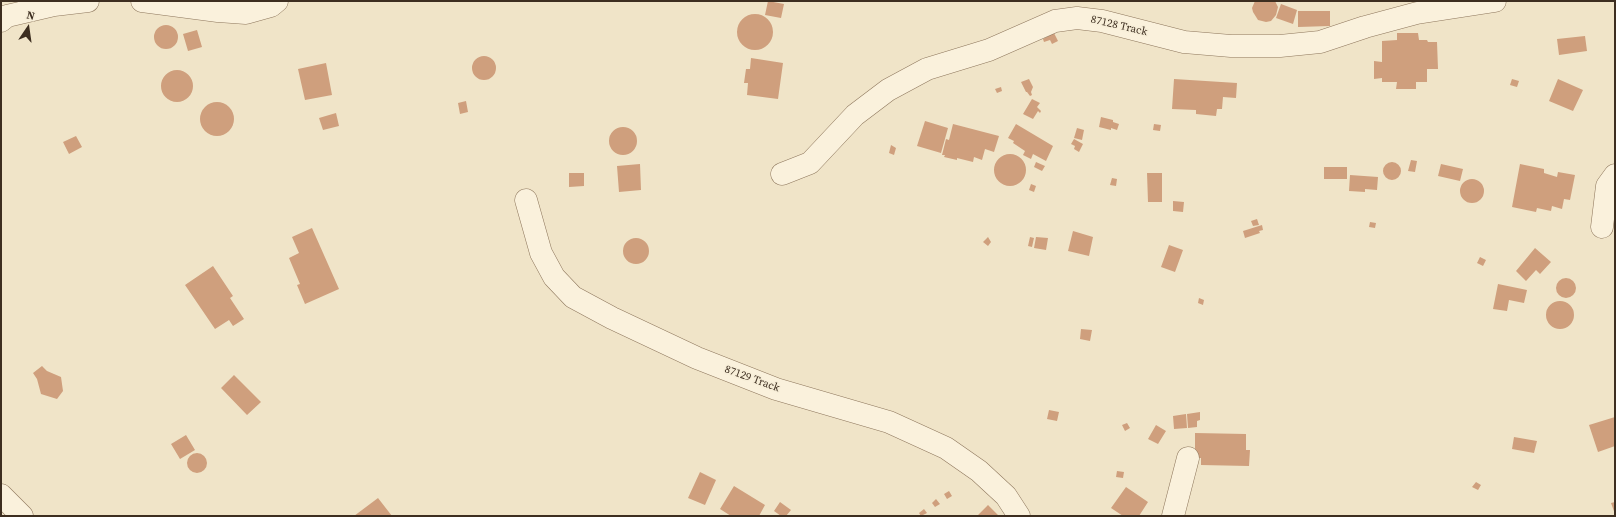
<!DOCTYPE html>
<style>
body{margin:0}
#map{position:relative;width:1616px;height:517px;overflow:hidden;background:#f0e4c8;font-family:"Source Serif 4",serif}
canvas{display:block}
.frame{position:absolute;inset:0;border:2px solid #3d2e20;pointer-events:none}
.north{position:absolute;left:8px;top:8px;width:40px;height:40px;-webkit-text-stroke:3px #f7eed8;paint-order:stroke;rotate:13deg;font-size:11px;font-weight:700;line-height:16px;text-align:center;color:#3d2e20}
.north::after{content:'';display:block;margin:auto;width:14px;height:18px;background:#3d2e20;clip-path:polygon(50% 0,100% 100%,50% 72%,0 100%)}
</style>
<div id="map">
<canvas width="1616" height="517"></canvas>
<div class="frame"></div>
<div class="north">N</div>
</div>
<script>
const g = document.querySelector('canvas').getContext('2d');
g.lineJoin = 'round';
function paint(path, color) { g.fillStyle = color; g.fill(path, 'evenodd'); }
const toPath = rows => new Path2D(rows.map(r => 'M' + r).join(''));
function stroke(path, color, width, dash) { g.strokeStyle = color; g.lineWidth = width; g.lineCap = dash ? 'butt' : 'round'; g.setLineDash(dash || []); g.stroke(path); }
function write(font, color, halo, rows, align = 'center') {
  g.font = font + ' "Source Serif 4",serif'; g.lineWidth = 3; g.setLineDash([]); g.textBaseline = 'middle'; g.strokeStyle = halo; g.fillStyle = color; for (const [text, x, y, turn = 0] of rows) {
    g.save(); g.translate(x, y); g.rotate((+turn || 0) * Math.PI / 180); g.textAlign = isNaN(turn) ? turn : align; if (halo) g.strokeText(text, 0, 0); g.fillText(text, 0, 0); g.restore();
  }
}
paint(toPath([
 [768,1,784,4,781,18,765,15],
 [1255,1,1275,1,1278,7,1276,15,1271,21,1266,22,1258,20,1253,12,1252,8],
 [1281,4,1297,10,1293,24,1276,18],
 [1298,11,1330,11,1330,26,1298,27],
 '737 32a18 18 0 1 1 36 0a18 18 0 1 1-36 0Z',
 '154 37a12 12 0 1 1 24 0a12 12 0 1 1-24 0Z',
 [197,30,202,47,188,51,183,34],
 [1054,33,1058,41,1052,44,1050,40,1044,42,1043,39],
 [1397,33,1418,33,1419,40,1427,40,1428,42,1437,42,1438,69,1427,69,1427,82,1416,82,1416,89,1396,89,1397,82,1382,82,1382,78,1374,79,1374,61,1382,62,1382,41,1397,40],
 [1585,36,1587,51,1559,55,1557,39],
 '472 68a12 12 0 1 1 24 0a12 12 0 1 1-24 0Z',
 [751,58,783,63,778,99,747,95,748,83,744,83,746,69,750,69],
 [326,63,332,95,305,100,298,69],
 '161 86a16 16 0 1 1 32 0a16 16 0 1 1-32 0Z',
 [1029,79,1033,87,1031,92,1032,95,1030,96,1027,92,1026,92,1021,82],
 [1174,79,1237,83,1236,98,1223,97,1222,109,1217,109,1216,116,1196,114,1196,110,1172,109],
 [1512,79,1519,81,1517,87,1510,85],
 [1558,79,1583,90,1573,111,1549,101],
 [1001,87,1002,91,997,93,995,89],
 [1032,99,1040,103,1037,107,1041,111,1040,113,1038,111,1033,119,1023,114],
 [466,101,468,112,460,114,458,103],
 '200 119a17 17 0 1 1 34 0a17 17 0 1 1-34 0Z',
 [336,113,339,126,323,130,319,118],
 [1101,117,1113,120,1113,122,1119,124,1117,130,1111,128,1111,130,1099,127],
 [925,121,948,128,941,153,917,146],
 [953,124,999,136,994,152,985,149,982,160,974,157,973,162,957,158,957,160,944,157,945,155,942,155,946,139,949,140],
 [1016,124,1053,146,1046,161,1033,154,1031,159,1023,155,1025,151,1013,143,1014,141,1008,138],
 [1154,124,1161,125,1160,131,1153,130],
 '609 141a14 14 0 1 1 28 0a14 14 0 1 1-28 0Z',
 [1077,128,1084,130,1082,140,1074,138],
 [76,136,82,147,69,154,63,142],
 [1074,139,1083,144,1079,152,1074,149,1075,146,1071,144],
 [891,145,896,148,894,155,889,153],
 '994 170a16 16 0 1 1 32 0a16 16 0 1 1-32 0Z',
 [1411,160,1417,161,1415,172,1408,171],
 '1383 171a9 9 0 1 1 18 0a9 9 0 1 1-18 0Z',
 [1036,162,1045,166,1042,171,1034,167],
 [640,164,641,190,619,192,617,166],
 [1441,164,1463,169,1460,181,1438,176],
 [1520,164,1544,169,1544,173,1557,177,1558,172,1575,175,1570,200,1564,199,1562,209,1552,206,1551,211,1537,208,1536,212,1512,207],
 [1324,167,1347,167,1347,179,1324,179],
 [569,173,584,173,584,186,569,187],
 [1147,173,1162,173,1162,202,1148,202],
 [1350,175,1378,177,1377,190,1365,189,1365,192,1349,191],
 [1112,178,1117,179,1116,186,1110,185],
 '1460 191a12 12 0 1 1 24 0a12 12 0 1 1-24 0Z',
 [1031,184,1036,186,1034,192,1029,190],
 [1173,201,1184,202,1183,212,1173,211],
 [1257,219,1259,225,1253,226,1251,221],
 [1370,222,1376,223,1375,228,1369,227],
 [1262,225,1263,230,1259,231,1260,233,1245,238,1243,231],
 [312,228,339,289,305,304,297,285,300,284,289,258,299,253,292,237],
 [1073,231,1093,237,1089,256,1068,251],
 [988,237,991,242,988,246,983,242],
 [1030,237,1034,238,1032,247,1028,246],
 [1036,237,1048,238,1046,250,1034,248],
 '623 251a13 13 0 1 1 26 0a13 13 0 1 1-26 0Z',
 [1169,245,1183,250,1175,272,1161,267],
 [1535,248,1551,262,1540,274,1536,270,1526,281,1516,271],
 [1480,257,1486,260,1483,266,1477,263],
 [213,266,233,296,230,298,244,319,233,326,229,320,215,329,185,285],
 '1556 288a10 10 0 1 1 20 0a10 10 0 1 1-20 0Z',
 [1498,284,1527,290,1524,303,1509,300,1507,311,1493,309],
 [1199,298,1204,300,1203,305,1198,303],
 '1546 315a14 14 0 1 1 28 0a14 14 0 1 1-28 0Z',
 [1081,329,1092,330,1090,341,1080,339],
 [42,366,47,371,61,377,63,391,57,399,41,394,37,379,33,373],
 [234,375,261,402,247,415,221,388],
 [1049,410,1059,412,1057,421,1047,419],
 [1200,412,1200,420,1197,421,1197,427,1188,428,1187,414],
 [1186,414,1187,428,1174,429,1173,416],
 [1615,417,1615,446,1598,452,1589,425],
 [1127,423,1130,428,1125,431,1122,425],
 [1156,425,1166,431,1158,444,1148,439],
 [1195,433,1246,434,1246,450,1250,450,1249,466,1201,465,1201,458,1195,458],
 [186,435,195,450,180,459,171,444],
 [1514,437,1537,441,1534,453,1512,449],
 '187 463a10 10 0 1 1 20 0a10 10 0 1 1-20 0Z',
 [1117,471,1124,472,1123,478,1116,477],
 [700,472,716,480,705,505,688,498],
 [1476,482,1481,485,1478,490,1472,487],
 [734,486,765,505,759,516,731,516,720,509],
 [1126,487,1148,502,1139,516,1123,516,1111,508],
 [949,491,952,496,947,499,944,494],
 [378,498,392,516,354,516],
 [936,499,940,504,935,507,932,503],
 [780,502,791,510,786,516,781,516,774,511],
 [1615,502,1615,514,1611,503],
 [988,505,998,515,997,516,977,516],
 [924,509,927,513,921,516,919,513]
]), '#cf9f7d');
const minor = toPath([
 [142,1,218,11,246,13,271,6,277,1],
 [1,21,7,16,54,5,88,1],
 [782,174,810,163,855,115,888,90,927,69,989,50,1055,21,1077,18,1102,21,1184,42,1231,46,1280,46,1320,42,1365,27,1417,13,1495,1],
 [526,200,541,253,554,277,573,297,612,318,697,358,776,389,889,422,946,448,979,471,1006,496,1019,516],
 [1602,227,1607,186,1615,175],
 [1,495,22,516],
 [1173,516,1188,458]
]);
stroke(minor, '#8d765c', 23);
stroke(minor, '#faf1dc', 22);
write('11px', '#3d2e20', '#f7eed8', [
 ["87128 Track",1119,26,13],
 ["87129 Track",752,379,20]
]);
</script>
